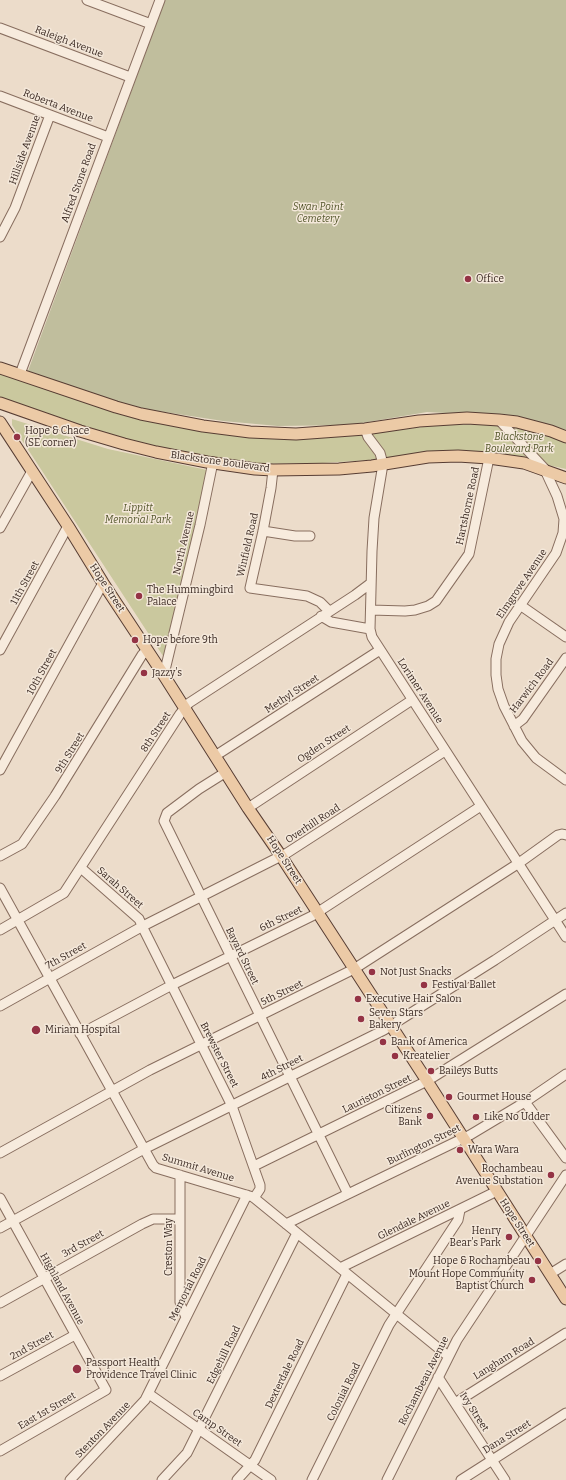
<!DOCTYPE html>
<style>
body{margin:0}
canvas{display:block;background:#ecdcca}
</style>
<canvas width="566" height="1480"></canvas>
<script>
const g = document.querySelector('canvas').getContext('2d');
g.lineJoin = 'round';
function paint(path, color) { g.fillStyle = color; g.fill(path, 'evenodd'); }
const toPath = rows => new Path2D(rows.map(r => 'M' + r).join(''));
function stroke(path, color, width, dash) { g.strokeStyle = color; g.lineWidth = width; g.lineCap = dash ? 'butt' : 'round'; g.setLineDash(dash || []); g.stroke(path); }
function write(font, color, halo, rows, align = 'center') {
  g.font = font + ' Bitter,serif'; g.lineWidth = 3; g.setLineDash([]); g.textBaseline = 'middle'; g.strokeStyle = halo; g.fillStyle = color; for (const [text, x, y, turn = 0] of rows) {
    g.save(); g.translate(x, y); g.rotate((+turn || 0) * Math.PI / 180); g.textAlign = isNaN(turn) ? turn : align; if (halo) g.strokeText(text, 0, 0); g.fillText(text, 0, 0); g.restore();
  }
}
paint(toPath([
 [0,371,92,404,300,436,384,432,438,425,488,424,523,427,566,442,566,469,494,453,432,451,371,460,322,463,260,464,227,461,196,457,85,430,0,400],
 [12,419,108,449,207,470,165,659,12,425]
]), '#cac89e');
paint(toPath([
 [165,0,566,0,566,433,482,415,427,412,350,425,278,426,223,421,132,407,28,371]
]), '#c0be9d');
const minor = toPath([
 [87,0,151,24],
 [0,28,130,77],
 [0,96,108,137],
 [0,237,15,208,50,115],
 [20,374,160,0],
 [499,420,544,468,557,496,564,519,563,533,556,553,509,622,499,644,496,659,496,675,498,689,504,706,522,741,536,758,566,780],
 [365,429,368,437,380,453,383,464,374,518,372,551,370,629,372,637,566,937],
 [273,470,271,488,263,531,250,588,307,596,320,602,329,611],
 [0,528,32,471],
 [263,531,295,536,310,536],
 [520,605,566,637],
 [371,610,405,611,415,610,428,606,436,601,469,554,489,458],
 [321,616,331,622,370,629],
 [0,650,68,526],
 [163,674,166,666,200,525,213,462],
 [514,726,523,719,566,658],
 [215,756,380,650],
 [0,770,103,583],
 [226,772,199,789,167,813,164,821,348,1194],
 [248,808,412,700],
 [0,856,22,844,55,796,142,655,147,650],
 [81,868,139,919,144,930,232,1106,260,1185,260,1189,254,1198],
 [0,888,153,1165,156,1168,253,1197,448,1356],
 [0,930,64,893,180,714,189,703,355,595,371,583],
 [0,1006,143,926,287,853,445,751],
 [80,1034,172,985,312,916,481,806],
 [525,1102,566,1158],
 [0,1153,150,1070,354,969,519,863,558,835,562,834,566,835],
 [254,1166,427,1081,566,994],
 [180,1175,180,1302,181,1306,186,1317],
 [0,1198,106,1390,0,1451],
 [286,1224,470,1135,525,1102,566,1074],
 [0,1228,144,1149,384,1030,495,960,566,913],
 [340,1268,497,1191],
 [550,1274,566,1264],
 [0,1303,142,1224,153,1219,180,1219],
 [0,1376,75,1335],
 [438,1377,505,1480],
 [149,1394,271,1480],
 [455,1403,566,1333],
 [70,1480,145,1400,247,1195],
 [162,1480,187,1453,297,1233],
 [237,1480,255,1460,347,1274],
 [312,1480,389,1325,458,1220,460,1210],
 [387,1480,457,1340,566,1175],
 [461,1480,566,1413]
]);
const major = toPath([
 [0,368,116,407,141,414,203,426,250,432,296,434,365,429,419,421,467,418,499,420,517,422,551,431,566,437],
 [0,403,80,431,124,444,156,452,207,462,255,469,273,470,339,469,372,466,428,457,458,456,489,458,524,463,566,478],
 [0,422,68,526,103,583,163,674,248,808,281,856,427,1081,566,1299]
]);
stroke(minor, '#886e5f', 11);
stroke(major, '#573d33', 13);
stroke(minor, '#f7ebdd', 9);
stroke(major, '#eccaa6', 11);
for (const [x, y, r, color] of [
 [468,279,4,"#943345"],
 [17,437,4,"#943345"],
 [139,596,4,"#943345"],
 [135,640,4,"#943345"],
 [144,673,4,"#943345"],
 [372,972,4,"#943345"],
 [424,985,4,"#943345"],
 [358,999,4,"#943345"],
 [361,1019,4,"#943345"],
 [36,1030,5,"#943345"],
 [383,1042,4,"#943345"],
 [395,1056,4,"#943345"],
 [431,1071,4,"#943345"],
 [449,1097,4,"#943345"],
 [430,1116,4,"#943345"],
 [476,1117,4,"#943345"],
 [460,1150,4,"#943345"],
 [551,1175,4,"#943345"],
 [509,1237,4,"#943345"],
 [538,1261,4,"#943345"],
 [532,1280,4,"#943345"],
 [77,1369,5,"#943345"]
]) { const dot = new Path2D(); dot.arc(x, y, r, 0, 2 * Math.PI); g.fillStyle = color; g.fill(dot); stroke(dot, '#f4e8da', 1.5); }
write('10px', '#3a2922', '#f4e8da', [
 ["Raleigh Avenue",69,42,21],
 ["Roberta Avenue",58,106,21],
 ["Hillside Avenue",25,150,-70],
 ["Alfred Stone Road",79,183,-70],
 ["Blackstone Boulevard",220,462,8],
 ["Hartshorne Road",468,506,-78],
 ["North Avenue",184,543,-77],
 ["Winfield Road",248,545,-77],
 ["11th Street",25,583,-61],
 ["Elmgrove Avenue",522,584,-56],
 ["Hope Street",107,588,57],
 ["10th Street",42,672,-61],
 ["Harwich Road",532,686,-53],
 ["Lorimer Avenue",420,691,57],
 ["Methyl Street",292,694,-33],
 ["8th Street",156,732,-57],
 ["Ogden Street",324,744,-33],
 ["9th Street",70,753,-58],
 ["Overhill Road",313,824,-33],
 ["Hope Street",284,860,57],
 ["Sarah Street",120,888,41],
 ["6th Street",281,919,-26],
 ["7th Street",66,956,-29],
 ["Bayard Street",242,956,64],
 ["5th Street",282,993,-26],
 ["Brewster Street",219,1055,63],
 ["4th Street",282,1068,-27],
 ["Lauriston Street",377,1094,-26],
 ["Burlington Street",424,1145,-26],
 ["Summit Avenue",198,1168,17],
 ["Glendale Avenue",414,1220,-26],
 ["Hope Street",517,1223,57],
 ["3rd Street",83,1244,-29],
 ["Creston Way",169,1247,-90],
 ["Highland Avenue",62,1289,61],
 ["Memorial Road",188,1289,-63],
 ["2nd Street",32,1346,-29],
 ["Edgehill Road",224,1355,-64],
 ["Langham Road",504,1359,-32],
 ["Dexterdale Road",285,1374,-64],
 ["Rochambeau Avenue",424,1381,-63],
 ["Colonial Road",344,1392,-64],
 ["East 1st Street",47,1411,-30],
 ["Ivy Street",474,1412,57],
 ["Camp Street",217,1428,35],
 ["Stenton Avenue",103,1430,-46],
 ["Dana Street",507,1437,-32]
]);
write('italic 10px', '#52552a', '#f4e8da', [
 ["Swan Point",318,207],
 ["Cemetery",318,219],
 ["Blackstone",519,437],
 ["Boulevard Park",519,449],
 ["Lippitt",138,508],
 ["Memorial Park",138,520]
]);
write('10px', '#3a2922', '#f4e8da', [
 ["Office",476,279],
 ["Hope & Chace",25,431],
 ["(SE corner)",25,443],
 ["The Hummingbird",147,590],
 ["Palace",147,602],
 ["Hope before 9th",143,640],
 ["Jazzy's",152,673],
 ["Not Just Snacks",380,972],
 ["Festival Ballet",432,985],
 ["Executive Hair Salon",366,999],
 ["Seven Stars",369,1013],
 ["Bakery",369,1025],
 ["Miriam Hospital",45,1030],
 ["Bank of America",391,1042],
 ["Kreatelier",403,1056],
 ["Baileys Butts",439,1071],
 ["Gourmet House",457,1097],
 ["Citizens",422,1110,"right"],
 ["Bank",422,1122,"right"],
 ["Like No Udder",484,1117],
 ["Wara Wara",468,1150],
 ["Rochambeau",543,1169,"right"],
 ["Avenue Substation",543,1181,"right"],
 ["Henry",501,1231,"right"],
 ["Bear's Park",501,1243,"right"],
 ["Hope & Rochambeau",530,1261,"right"],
 ["Mount Hope Community",524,1274,"right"],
 ["Baptist Church",524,1286,"right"],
 ["Passport Health",86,1363],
 ["Providence Travel Clinic",86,1375]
], 'left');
</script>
